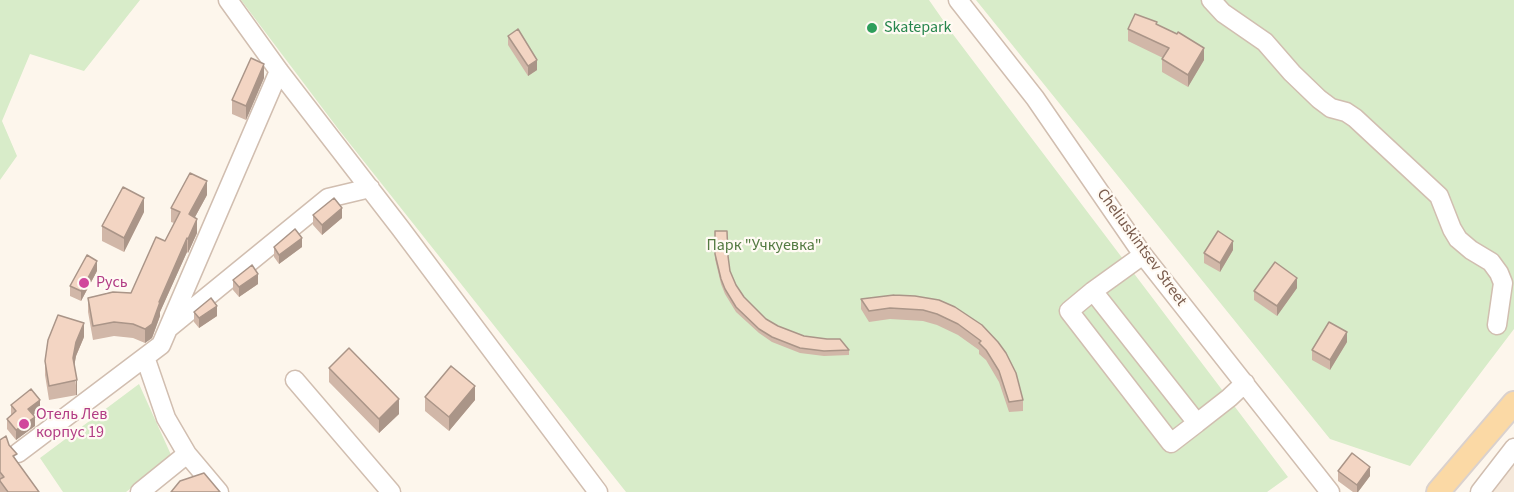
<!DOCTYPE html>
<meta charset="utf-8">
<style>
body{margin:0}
canvas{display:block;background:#fdf6ec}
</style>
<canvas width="1514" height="492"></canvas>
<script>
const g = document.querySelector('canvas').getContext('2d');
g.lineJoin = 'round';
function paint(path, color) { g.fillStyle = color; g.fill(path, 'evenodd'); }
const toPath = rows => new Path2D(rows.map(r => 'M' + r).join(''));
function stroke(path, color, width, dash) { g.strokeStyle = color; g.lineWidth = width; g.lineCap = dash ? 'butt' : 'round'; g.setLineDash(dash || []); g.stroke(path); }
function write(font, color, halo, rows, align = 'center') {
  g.font = font + ' "Source Sans 3",sans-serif'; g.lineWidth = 4.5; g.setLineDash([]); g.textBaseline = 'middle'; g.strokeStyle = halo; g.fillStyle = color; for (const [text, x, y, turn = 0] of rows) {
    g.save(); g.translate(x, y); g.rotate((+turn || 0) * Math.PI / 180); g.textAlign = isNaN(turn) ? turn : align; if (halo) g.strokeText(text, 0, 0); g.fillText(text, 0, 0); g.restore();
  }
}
paint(toPath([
 [1514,445,1514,492,1483,492]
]), '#f5e8da');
paint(toPath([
 [0,0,140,0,84,71,30,54,2,121,17,156,0,180],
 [241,0,929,0,952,33,1288,477,1267,492,626,492,339,130],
 [976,0,1514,0,1514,329,1410,466,1330,439],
 [139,384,172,457,126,492,63,492,40,458]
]), '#d8ecc9');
const minor = toPath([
 [228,0,279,71,401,229,598,492],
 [958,0,1035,98,1143,255,1330,492],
 [1211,0,1223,13,1265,42,1292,73,1319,99,1331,108,1346,112,1355,118,1439,196,1452,229,1458,239,1471,250,1491,262,1499,273,1503,283,1497,325],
 [1093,291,1197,423,1171,443,1069,311,1093,291,1143,255],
 [170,327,328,198,370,188],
 [295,380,391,492],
 [1197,423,1229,398,1245,383],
 [18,453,161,345,279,71],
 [187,454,219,492],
 [140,492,187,454,166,418,145,357],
 [1480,492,1514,448]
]);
const major = toPath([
 [1438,492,1514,403]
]);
stroke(minor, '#d1beb0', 21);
stroke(major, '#dad1cd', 26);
stroke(minor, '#fff', 18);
stroke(major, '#fbd9a5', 22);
paint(toPath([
 [1157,25,1204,60,1188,87,1162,72,1162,59,1163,58,1128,41,1128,29],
 [508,36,537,70,528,76,508,45],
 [264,78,246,120,232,114,232,100],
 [207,195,195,217,197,233,188,253,187,252,160,312,160,316,152,338,145,343,133,338,114,336,93,340,88,312,88,298,131,293,165,241,174,223,171,222,171,208],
 [144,212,124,252,102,241,102,226],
 [313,215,342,218,322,235,313,225],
 [715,231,728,256,730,271,736,285,744,297,766,319,778,326,804,336,849,350,849,355,824,356,800,353,772,342,759,333,736,312,725,294,721,284,715,259],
 [274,247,302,247,279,264,274,257],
 [1233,250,1220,272,1204,263,1204,253],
 [97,271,81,301,70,296,70,286],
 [233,280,258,284,239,297,233,290],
 [1297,288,1277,316,1254,300,1254,291],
 [894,295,982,325,1023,400,1023,411,1009,412,999,382,986,360,979,354,979,350,958,335,937,325,923,321,890,319,869,322,861,309,861,299],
 [194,312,217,316,199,328,194,322],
 [84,337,76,356,74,366,77,395,49,400,45,375,45,361],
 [1347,342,1330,370,1312,360,1312,350],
 [329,368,399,414,379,433,329,382],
 [425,397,475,400,449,431,425,411],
 [11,405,40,410,33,415,35,426,16,440,7,429,7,419,11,415],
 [0,440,9,445,17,462,39,492,0,492],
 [1338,471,1370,476,1358,492,1353,492,1338,481]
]), '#d1b7a8');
paint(toPath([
 [1204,48,1204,60,1188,87,1188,75],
 [537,60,537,70,528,76,528,66],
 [264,64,264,78,246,120,246,106],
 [207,181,207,195,189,228,189,214],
 [144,198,144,212,124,252,124,238],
 [342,208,342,218,322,235,322,225],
 [197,219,197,233,188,253,188,239],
 [187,238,187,252,160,312,160,316,152,338,145,343,145,329,159,302],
 [302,238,302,247,279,264,279,255],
 [1233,241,1233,250,1220,272,1220,263],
 [97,261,97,271,81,301,81,291],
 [258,274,258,284,239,297,239,287],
 [1297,278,1297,288,1277,316,1277,306],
 [217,306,217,316,199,328,199,318],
 [84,323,84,337,76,356,73,373,73,358,76,342],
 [1347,332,1347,342,1330,370,1330,360],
 [77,380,77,395,76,395,76,381],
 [475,386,475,400,449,431,449,417],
 [399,399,399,414,379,433,379,419],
 [40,400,40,410,28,419,28,409],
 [35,417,35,426,16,440,16,430],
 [1370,467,1370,476,1358,492,1357,492,1357,485]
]), '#aa9588');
const building = toPath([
 [1135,14,1157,22,1156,24,1177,34,1178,32,1204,48,1188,75,1162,59,1169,48,1128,29,1135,14],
 [518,29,537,60,528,66,508,36,518,29],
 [251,58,264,64,246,106,232,100,251,58],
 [190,173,207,181,189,214,197,219,188,239,187,238,159,302,160,302,152,324,145,329,133,324,114,322,93,326,88,298,113,292,131,293,156,237,165,241,180,212,171,208,190,173],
 [123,187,144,198,124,238,102,226,123,187],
 [334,198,342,208,322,225,313,215,334,198],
 [295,229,302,238,279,255,274,247,295,229],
 [715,231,727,231,728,256,730,271,736,285,744,297,766,319,778,326,804,336,827,339,840,339,849,350,824,351,800,348,772,337,759,329,736,307,725,289,721,279,715,254,715,231],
 [1218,231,1233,241,1220,263,1204,253,1218,231],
 [87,255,97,261,81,291,70,286,87,255],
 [1275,262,1297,278,1277,306,1254,291,1275,262],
 [252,265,258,274,239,287,233,280,252,265],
 [894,295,915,296,939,300,955,307,982,325,998,342,1006,353,1016,373,1023,400,1009,402,999,371,986,350,979,343,981,341,958,324,937,314,923,310,890,308,869,311,861,299,894,295],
 [211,298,217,306,199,318,194,312,211,298],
 [58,315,84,323,76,342,73,358,77,380,49,386,45,361,48,340,58,315],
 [1329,322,1347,332,1330,360,1312,350,1329,322],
 [349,348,399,399,379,419,329,368,349,348],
 [451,366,475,386,449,417,425,397,451,366],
 [31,389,40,400,28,409,35,417,16,430,7,419,16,411,11,405,31,389],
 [6,436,9,445,17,454,13,456,39,492,8,492,0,481,0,479,4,477,0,472,0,440,6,436],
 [1352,453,1370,467,1357,485,1338,471,1352,453],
 [204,473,220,492,171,492,180,481,204,473]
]);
paint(building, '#f3d5c3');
stroke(building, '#aa9588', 1.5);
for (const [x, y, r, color] of [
 [872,28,6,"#2e9e5b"],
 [84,283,6,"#d1479c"],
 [24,424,6,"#d1479c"]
]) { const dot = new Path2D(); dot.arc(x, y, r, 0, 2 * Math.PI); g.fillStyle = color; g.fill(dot); stroke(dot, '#fffaf3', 2); }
write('16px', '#27864d', '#fffaf3', [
 ["Skatepark",884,28]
], 'left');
write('16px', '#537a41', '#fffaf3', [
 ["Парк \"Учкуевка\"",764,246]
]);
write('16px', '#7a5c4d', '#fffaf3', [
 ["Cheliuskintsev Street",1141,248,54]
]);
write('16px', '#b23c85', '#fffaf3', [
 ["Русь",96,283],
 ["Отель Лев",36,415],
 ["корпус 19",36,433]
], 'left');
</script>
